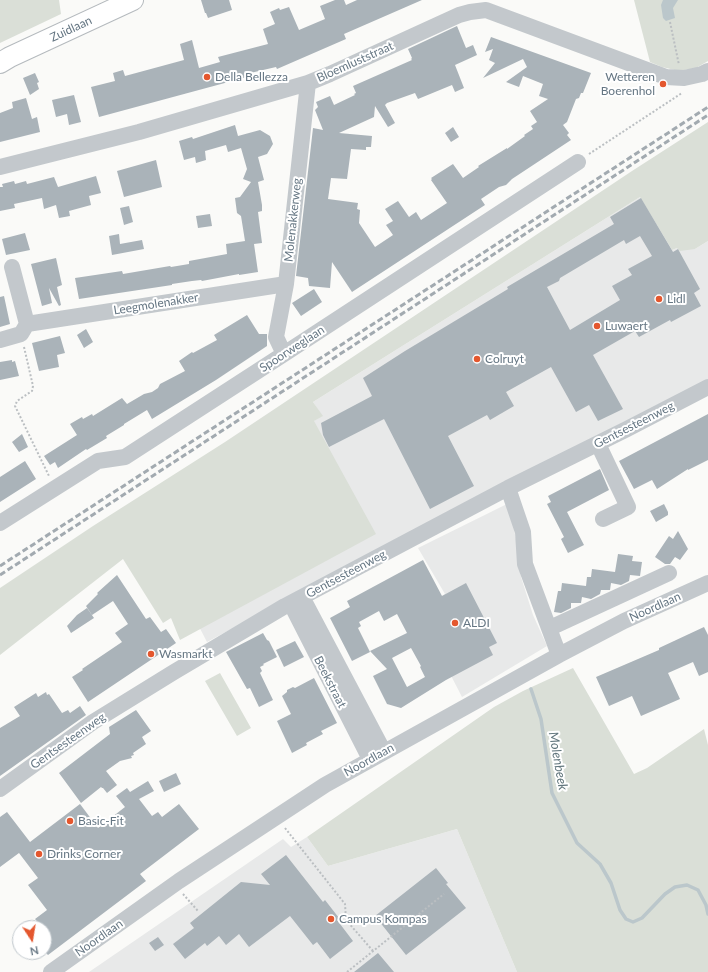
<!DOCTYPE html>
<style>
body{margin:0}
#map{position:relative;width:708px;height:972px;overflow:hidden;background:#fafaf8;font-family:Lato,sans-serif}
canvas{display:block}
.north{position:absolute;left:12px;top:920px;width:40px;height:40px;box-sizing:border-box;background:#fff;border:1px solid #c1c8cd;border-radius:50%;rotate:168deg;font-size:11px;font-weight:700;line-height:16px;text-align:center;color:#657683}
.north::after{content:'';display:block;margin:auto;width:14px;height:18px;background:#e4572e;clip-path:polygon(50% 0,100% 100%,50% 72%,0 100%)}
</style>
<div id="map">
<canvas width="708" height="972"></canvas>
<div class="north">N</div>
</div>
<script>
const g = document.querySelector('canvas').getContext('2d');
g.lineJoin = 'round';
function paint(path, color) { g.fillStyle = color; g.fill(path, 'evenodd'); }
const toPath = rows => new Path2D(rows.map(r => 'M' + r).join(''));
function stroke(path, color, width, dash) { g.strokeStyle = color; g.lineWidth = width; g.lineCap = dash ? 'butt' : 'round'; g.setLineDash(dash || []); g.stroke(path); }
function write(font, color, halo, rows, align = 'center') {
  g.font = font + ' Lato,sans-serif'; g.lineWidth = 4; g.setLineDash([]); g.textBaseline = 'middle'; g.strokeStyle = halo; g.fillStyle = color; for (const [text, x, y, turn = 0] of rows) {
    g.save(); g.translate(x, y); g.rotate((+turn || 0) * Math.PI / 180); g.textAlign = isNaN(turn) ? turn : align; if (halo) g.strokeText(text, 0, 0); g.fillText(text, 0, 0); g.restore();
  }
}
paint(toPath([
 [640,197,672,250,677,248,695,249,708,241,708,379,480,496,207,642,152,536,219,476,322,416,313,402],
 [509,503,518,550,521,577,533,615,547,646,462,697,427,629,432,601,445,594,418,548],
 [457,829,517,972,89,972,283,839,291,847,307,837,328,866]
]), '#e8e9e9');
paint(toPath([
 [0,0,59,0,61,14,0,43],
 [634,0,708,0,708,61,696,68,679,71,662,67,650,62],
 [708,122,708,241,695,249,680,251,677,248,672,250,640,197,313,402,323,416,314,421,376,534,180,640,171,618,163,623,123,559,0,655,0,588,93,526,225,442,632,171],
 [573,668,634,774,647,768,704,729,708,745,708,972,517,972,457,829,328,866,307,837,494,707,523,691],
 [220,673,251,728,237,736,205,681]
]), '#dadfd7');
paint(toPath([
 [663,0,678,0,673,8,675,18,666,21,663,18,661,5]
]), '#bbc7cb');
stroke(toPath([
 [531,689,541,719,552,793,577,843,600,864,611,883,620,910,626,919,633,922,642,918,665,894,675,887,687,885,698,890,706,905,708,914]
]), '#bbc7cb', 3.5);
paint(toPath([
 [201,0,229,0,232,10,208,18,206,13,205,13],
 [335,0,344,0,346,5,357,0,422,0,344,34,346,39,277,69,276,67,246,74,247,77,99,117,91,87,115,81,113,73,123,70,125,76,184,60,180,44,192,40,199,68,220,62,218,57,268,44,263,29,275,24,270,12,279,8,280,10,289,7,299,30,325,19,320,6],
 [457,26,466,48,473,45,477,55,455,65,464,88,455,92,452,85,418,99,415,93,387,103,385,105,395,123,388,127,375,106,374,117,339,133,372,136,371,147,366,147,366,150,351,149,347,179,331,178,328,199,358,203,357,209,360,210,359,223,375,247,393,235,386,225,393,221,385,209,398,201,409,217,416,212,421,220,447,203,431,180,432,179,431,178,453,164,463,178,479,167,478,166,507,148,507,149,525,136,524,135,533,129,531,126,537,122,530,111,548,99,539,96,543,84,523,76,519,87,506,82,527,67,523,59,483,78,495,63,489,60,493,49,485,52,491,37,591,73,583,93,581,93,579,98,576,99,567,122,563,125,569,133,567,135,571,140,512,179,506,185,499,187,481,199,485,205,352,292,332,262,330,288,309,286,308,278,296,276,313,128,323,130,315,110,318,107,316,102,330,96,334,105,355,95,354,94,356,93,353,86,412,60,411,59,412,58,408,49],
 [35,73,39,82,37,83,39,89,30,95,23,78],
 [74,95,81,122,69,125,67,114,56,117,52,100],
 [26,98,32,119,37,117,40,132,0,142,0,113,13,108,12,102],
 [235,125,238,136,260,130,270,136,273,144,267,154,258,157,264,180,258,182,262,205,262,211,258,212,262,243,254,244,258,272,239,275,239,274,202,281,201,280,192,281,172,284,172,285,79,299,75,278,122,271,123,274,170,266,171,267,189,264,189,261,227,254,226,244,245,241,241,216,237,213,235,198,240,197,251,182,243,179,247,169,241,148,228,152,226,145,205,151,206,160,196,163,195,157,184,160,179,141,192,137,193,139],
 [453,127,459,137,451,142,445,133],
 [156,160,162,187,124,197,117,171],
 [96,176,101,193,89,196,91,205,69,211,70,216,59,218,56,205,44,209,42,198,14,204,15,208,0,211,0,187,3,187,2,184,14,181,15,184,26,181,27,184,54,177,58,187],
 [641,198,673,252,678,249,700,289,694,293,701,306,671,322,670,320,639,337,635,331,593,355,623,409,598,421,589,405,576,412,551,367,506,392,514,406,490,420,487,415,448,436,474,486,430,509,384,419,329,447,323,435,321,423,372,396,363,378,405,351,508,289,507,287,614,224,610,217],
 [640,236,652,256,628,269,632,275,612,286,620,300,570,330,547,287,559,281,560,278,624,240,626,244],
 [129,206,133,222,124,225,120,208],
 [210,214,212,226,198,228,196,216],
 [25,233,30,250,6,255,2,239],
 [119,234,120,244,142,240,144,249,112,255,109,236],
 [56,258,62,285,57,287,61,305,59,306,49,288,52,303,42,306,31,264],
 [314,289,322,302,301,316,292,303],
 [4,296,10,324,0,327,0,297],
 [247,315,259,334,267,334,267,346,216,380,152,419,147,410,124,424,124,425,106,436,107,438,87,450,86,449,58,468,55,462,50,465,44,456,77,435,70,424,82,417,83,419,92,414,93,416,122,398,127,404,144,394,152,392,158,388,160,384,185,371,179,361,192,352,193,353,217,340,214,335],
 [86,329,93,342,84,348,77,335],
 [60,336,65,353,57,355,59,367,39,371,32,343],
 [12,360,12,362,15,361,19,376,0,380,0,362],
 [708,414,708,460,688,470,688,469,657,489,652,480,634,489,619,461],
 [22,434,28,447,19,452,12,442],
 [25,461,36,479,0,502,0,477],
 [600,469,609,490,567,512,584,545,568,553,561,539,564,537,547,504,551,502,548,496],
 [664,504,668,512,668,515,656,522,650,511],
 [678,531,688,549,680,560,675,557,670,564,665,564,655,557,669,536,673,539],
 [618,554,633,556,632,561,642,562,640,576,630,575,629,581,621,585,611,583,610,590,601,590,600,594,591,599,582,597,581,603,571,603,571,608,561,613,554,612,558,591,561,591,562,583,586,586,587,577,591,577,592,569,615,572],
 [423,560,442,596,466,583,497,643,489,647,493,655,446,680,401,708,387,704,373,676,387,669,370,651,407,633,397,614,384,621,379,611,359,622,361,626,358,628,370,652,352,661,330,618,350,607,347,601],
 [411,648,421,666,420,667,425,677,407,687,392,658],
 [117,575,146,619,150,617,161,632,166,629,176,643,88,702,72,677,83,670,82,669,122,642,115,633,128,624,113,601,92,615,86,606,98,594,97,593],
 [87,608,94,618,71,633,67,626,77,615],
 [704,627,708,635,708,672,699,676,693,662,668,673,680,699,641,716,632,696,609,706,596,677,659,650,659,648],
 [263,633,267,640,269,641,277,657,263,664,264,665,260,667,262,671,260,673,273,700,259,707,250,688,247,689,226,652],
 [295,641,304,657,284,667,276,650],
 [314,678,337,723,321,731,323,734,306,743,307,745,292,753,277,721,291,714,282,696,287,692,287,690,293,687,295,688],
 [46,692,47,695,49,694,62,713,68,710,70,713,80,706,86,715,0,776,0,728,20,716,14,707,36,693,38,697],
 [136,710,151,731,142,737,146,744,133,753,134,755,131,756,132,758,120,761,106,771,117,785,107,793,103,788,102,788,101,787,81,803,59,773,110,734,109,727],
 [176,773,181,784,164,792,159,781],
 [148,781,154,791,139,799,152,816,158,812,162,817,179,804,199,829,140,874,146,881,48,955,44,951,44,928,43,928,35,919,47,910,28,885,38,878,19,853,0,867,0,817,7,812,30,842,80,804,98,828,125,807,116,796,127,788,130,792],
 [286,855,323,902,325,900,339,918,337,920,353,941,330,959,317,942,313,945,290,916,249,947,239,934,226,945,219,936,207,946,205,943,185,959,173,944,194,928,190,923,241,882,270,885,261,874],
 [436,868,448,883,446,884,466,908,406,955,375,916],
 [158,937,164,945,155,951,149,943],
 [378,953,394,972,354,972]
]), '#aab3b9');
const major = toPath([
 [0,63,10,57,133,0]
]);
stroke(major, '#b5babe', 22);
stroke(toPath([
 [670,22,679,65],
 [589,154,682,93],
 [24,347,33,386,32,391,17,401,15,406,49,476],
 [285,828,345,904,346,920,373,951],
 [183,894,198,911],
 [347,972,444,894]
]), '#bbbfc2', 2, [2, 2]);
stroke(toPath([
 [0,167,139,132,308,83,330,74,459,15,470,12,486,10,666,77,684,78,702,74,708,71],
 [27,324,286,284],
 [0,340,21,334,27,324,12,267],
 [284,354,276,337,286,284,308,83],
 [598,444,628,507,603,519],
 [508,488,523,532,525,564,559,655],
 [0,523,98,461,125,457,284,354,578,162],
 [302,597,384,752],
 [291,604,370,759],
 [550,628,669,573],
 [0,789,93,722,174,672,285,606,508,488,627,429,708,387],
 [51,972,179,881,325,785,559,655,624,621,708,583]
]), '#c3c8cc', 16);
stroke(major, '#fff', 20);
stroke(toPath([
 [0,566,708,107],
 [0,575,708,115]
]), '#a2aab0', 3, [6, 3]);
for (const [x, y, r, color] of [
 [207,77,4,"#e4572e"],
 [663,84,4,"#e4572e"],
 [659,299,4,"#e4572e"],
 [597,326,4,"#e4572e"],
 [477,359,4,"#e4572e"],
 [455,623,4,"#e4572e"],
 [151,654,4,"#e4572e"],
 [70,821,4,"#e4572e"],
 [39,854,4,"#e4572e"],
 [331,919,4,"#e4572e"]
]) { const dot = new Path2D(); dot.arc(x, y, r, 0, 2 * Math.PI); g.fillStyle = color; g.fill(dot); stroke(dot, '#fff', 1.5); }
write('12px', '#657683', '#fff', [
 ["Zuidlaan",71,29,-25],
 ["Bloemluststraat",355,62,-24],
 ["Molenakkerweg",293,220,-84],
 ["Leegmolenakker",156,304,-9],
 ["Spoorweglaan",292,349,-33],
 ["Gentsesteenweg",634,425,-27],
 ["Gentsesteenweg",346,574,-28],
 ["Noordlaan",655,607,-24],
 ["Beekstraat",330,682,63],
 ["Gentsesteenweg",68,741,-35],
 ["Noordlaan",369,760,-29],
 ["Noordlaan",99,938,-35]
]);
write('12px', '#657683', '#fff', [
 ["Della Bellezza",215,77],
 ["Wetteren",655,77,"right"],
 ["Boerenhol",655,91,"right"],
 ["Lidl",667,299],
 ["Luwaert",605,326],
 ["Colruyt",485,359],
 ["ALDI",463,623],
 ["Wasmarkt",159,654],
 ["Basic-Fit",78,821],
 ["Drinks Corner",47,854],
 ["Campus Kompas",339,919]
], 'left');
write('italic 13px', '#60757c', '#fff', [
 ["Molenbeek",558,761,80]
]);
</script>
